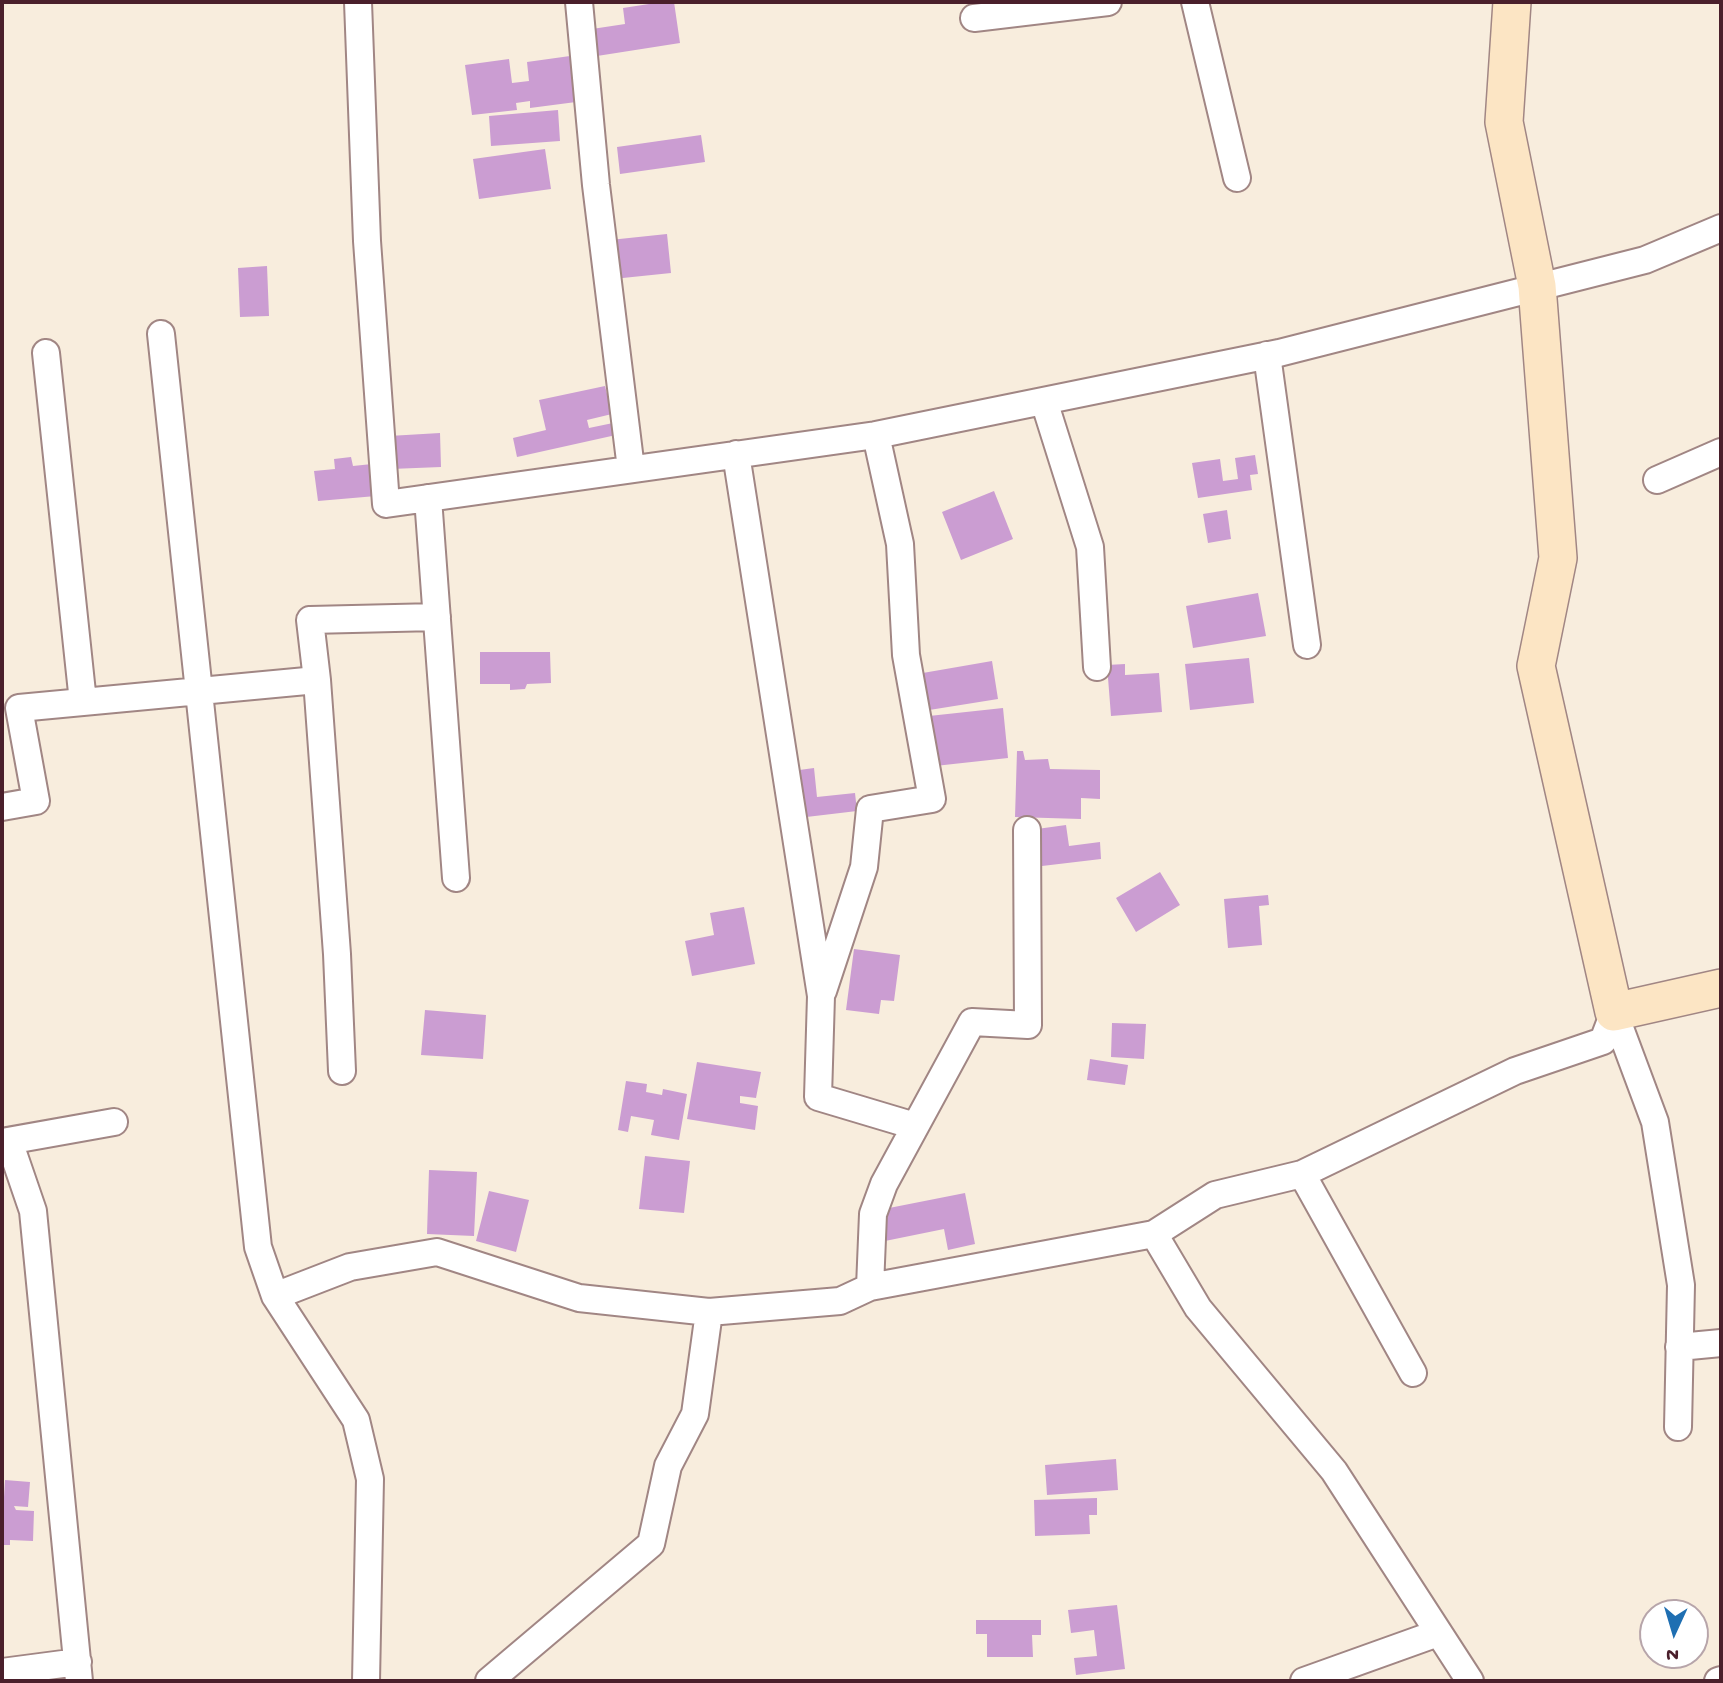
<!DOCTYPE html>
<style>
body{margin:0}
#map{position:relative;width:1723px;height:1683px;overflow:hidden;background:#f8eddd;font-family:"Gochi Hand",sans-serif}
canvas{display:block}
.frame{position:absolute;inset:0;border:4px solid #4a1f2b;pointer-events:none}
.north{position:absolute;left:1639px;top:1599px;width:70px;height:70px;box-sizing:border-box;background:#fff;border:2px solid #b7a5aa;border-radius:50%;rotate:184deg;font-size:19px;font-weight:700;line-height:28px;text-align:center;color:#4a1f2b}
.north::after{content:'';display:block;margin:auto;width:24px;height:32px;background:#1f6fb2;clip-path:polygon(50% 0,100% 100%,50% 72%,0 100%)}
</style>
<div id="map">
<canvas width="1723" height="1683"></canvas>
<div class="frame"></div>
<div class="north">N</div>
</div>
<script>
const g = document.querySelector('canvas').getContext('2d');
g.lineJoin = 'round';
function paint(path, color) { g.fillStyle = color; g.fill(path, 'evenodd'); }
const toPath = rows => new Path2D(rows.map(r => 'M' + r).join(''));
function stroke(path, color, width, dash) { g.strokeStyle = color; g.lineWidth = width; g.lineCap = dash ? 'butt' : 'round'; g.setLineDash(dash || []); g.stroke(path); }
paint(toPath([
 [662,2,674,2,680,43,597,56,592,29,625,24,623,8],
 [570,56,576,102,530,108,530,101,516,103,517,110,472,115,465,65,509,59,512,83,529,81,527,62],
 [558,110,560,141,491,146,489,116],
 [701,135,705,162,620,174,617,147],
 [545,149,551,189,479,199,473,159],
 [667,234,671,273,613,279,610,240],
 [267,266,269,316,240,317,238,268],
 [605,386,612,414,587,420,589,428,613,423,616,435,517,457,513,438,546,430,539,400],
 [440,433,441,467,391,469,389,436],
 [1255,455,1258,474,1250,475,1252,490,1198,498,1192,463,1220,459,1223,481,1238,479,1235,458],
 [351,457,353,466,372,464,376,496,318,501,314,471,335,469,334,459],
 [994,491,1013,539,961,560,942,512],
 [1227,510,1231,539,1208,543,1203,514],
 [1258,593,1266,636,1193,648,1186,606],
 [480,652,550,652,551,683,527,684,525,689,510,690,510,684,480,684],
 [1249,658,1254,703,1190,710,1185,664],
 [992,661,998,699,923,711,917,674],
 [1125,664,1125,675,1159,673,1162,712,1111,716,1107,665],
 [1003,708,1008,758,935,766,929,716],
 [1017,751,1023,751,1025,760,1048,759,1050,769,1100,770,1100,799,1081,798,1081,819,1015,817],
 [814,768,817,797,855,793,857,811,798,818,792,771],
 [1066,825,1069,846,1100,842,1101,859,1042,866,1037,829],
 [1160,872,1180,905,1136,932,1116,898],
 [1268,895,1269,905,1259,906,1262,945,1228,948,1224,899],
 [744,907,755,964,692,976,685,941,714,935,710,913],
 [854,949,900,955,894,1001,881,1000,879,1014,846,1010],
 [425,1010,486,1015,483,1059,421,1055],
 [1112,1023,1146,1024,1144,1059,1111,1057],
 [1090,1059,1128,1065,1125,1085,1087,1080],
 [697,1062,761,1072,756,1098,740,1096,740,1103,758,1106,755,1130,687,1119],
 [626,1081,647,1084,646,1092,662,1095,663,1089,687,1094,679,1140,651,1135,654,1120,631,1116,628,1132,618,1130],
 [645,1156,690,1161,684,1213,639,1209],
 [429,1170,477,1172,474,1236,427,1234],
 [489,1191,529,1200,516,1252,476,1241],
 [965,1193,975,1244,948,1250,944,1229,885,1241,879,1210],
 [1116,1459,1118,1490,1047,1495,1045,1465],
 [5,1480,30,1482,28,1507,14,1506,16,1510,34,1511,33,1541,10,1540,10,1545,2,1545,2,1498,4,1497],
 [1097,1498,1097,1515,1089,1515,1090,1534,1035,1536,1034,1500],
 [1117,1605,1125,1669,1076,1675,1074,1658,1097,1656,1094,1630,1071,1633,1068,1610],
 [976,1620,1041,1620,1041,1635,1032,1635,1033,1657,987,1657,987,1634,976,1634]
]), '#cb9dd2');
const street = toPath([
 [358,2,367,241,386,504,876,435,1279,353,1645,260,1721,228],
 [579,2,596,185,631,469],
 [1195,2,1237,178],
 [974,18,1108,2],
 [161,334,258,1247,275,1296,356,1420,370,1479,366,1681],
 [46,353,83,702],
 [1267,355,1307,645],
 [1044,401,1090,547,1097,667],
 [736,454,821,996,818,1097,915,1126],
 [1657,480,1721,452],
 [428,498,456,878],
 [2,807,36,801,19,708,317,680],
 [823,991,864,867,870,809,932,799,906,655,900,544,876,435],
 [1614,1012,1655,1122,1681,1285,1678,1427],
 [342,1071,337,954,317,680,310,620,437,617],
 [9,1141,33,1211,79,1681],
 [2,1142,114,1122],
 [1302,1174,1413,1373],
 [1154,1234,1198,1308,1334,1471,1470,1681],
 [870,1287,873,1214,884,1184,972,1022,1028,1025,1027,830],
 [275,1296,350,1267,437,1252,579,1298,709,1312,840,1301,870,1287,1154,1234,1215,1195,1302,1174,1515,1071,1603,1041,1614,1012],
 [1679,1347,1721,1343],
 [2,1672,78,1662],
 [489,1681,651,1544,668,1466,695,1414,709,1312],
 [1304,1681,1438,1633],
 [1718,1681,1721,1680]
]);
const secondary = toPath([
 [1512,2,1504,122,1537,286,1558,558,1536,666,1614,1012,1721,988]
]);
stroke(street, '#a18684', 30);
stroke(secondary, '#a18684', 40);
stroke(street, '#fff', 26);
stroke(secondary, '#fce5c4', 37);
</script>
